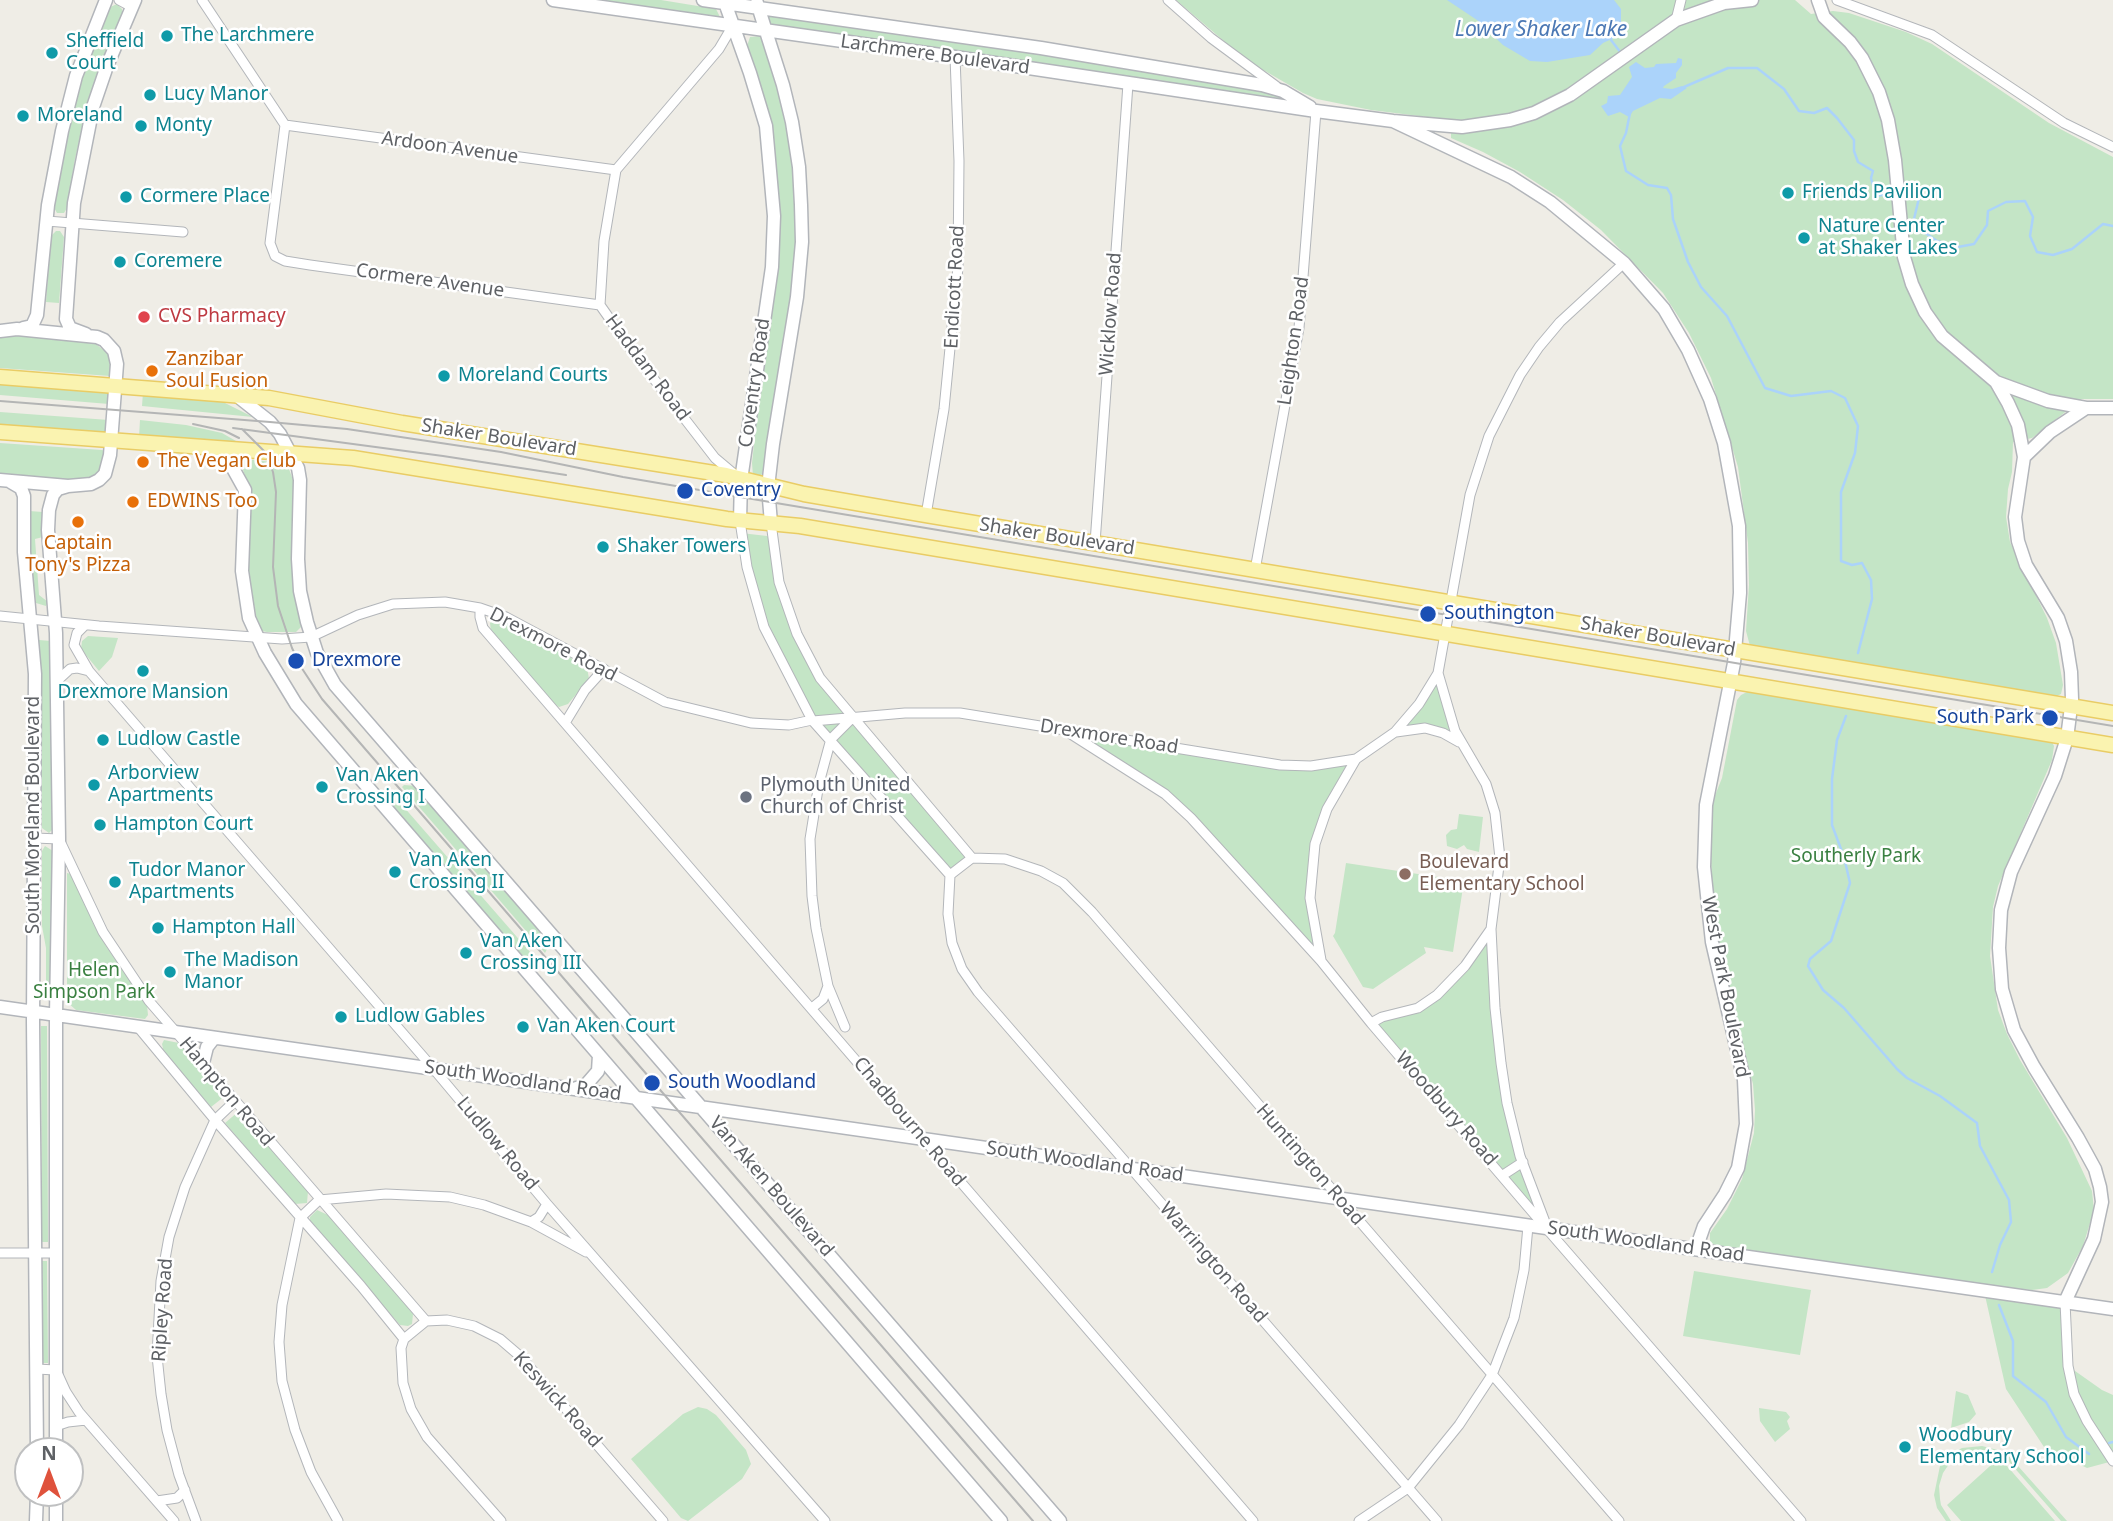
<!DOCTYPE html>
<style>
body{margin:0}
#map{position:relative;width:2113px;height:1521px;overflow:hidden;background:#efede6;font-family:"Noto Sans",sans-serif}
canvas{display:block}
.north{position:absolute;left:14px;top:1437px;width:70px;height:70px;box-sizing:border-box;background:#fff;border:2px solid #bfc0c1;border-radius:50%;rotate:0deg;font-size:19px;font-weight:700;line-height:28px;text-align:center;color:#5e6165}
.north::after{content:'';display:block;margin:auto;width:24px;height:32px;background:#df523c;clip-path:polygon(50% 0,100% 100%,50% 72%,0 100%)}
</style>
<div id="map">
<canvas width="2113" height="1521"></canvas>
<div class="north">N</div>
</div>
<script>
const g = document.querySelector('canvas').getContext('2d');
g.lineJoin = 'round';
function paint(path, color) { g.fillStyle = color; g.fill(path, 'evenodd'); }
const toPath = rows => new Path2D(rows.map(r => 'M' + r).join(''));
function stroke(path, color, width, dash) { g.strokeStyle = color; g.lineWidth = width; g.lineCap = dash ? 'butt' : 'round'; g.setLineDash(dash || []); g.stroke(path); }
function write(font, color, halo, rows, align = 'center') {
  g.font = font + ' "Noto Sans",sans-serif'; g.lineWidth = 5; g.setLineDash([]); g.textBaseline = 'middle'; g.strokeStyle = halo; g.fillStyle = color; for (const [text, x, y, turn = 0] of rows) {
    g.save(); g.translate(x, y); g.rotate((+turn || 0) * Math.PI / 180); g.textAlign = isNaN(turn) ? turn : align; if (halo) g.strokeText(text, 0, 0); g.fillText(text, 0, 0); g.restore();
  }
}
paint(toPath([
 [570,0,661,0,716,9,720,17,718,20],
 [1176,0,1795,0,1811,14,1833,11,1849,13,1906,32,1932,44,2049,123,2113,157,2113,399,2082,399,2032,438,2013,442,2012,472,2008,489,2006,517,2010,542,2047,618,2056,643,2063,685,2061,694,2055,697,1750,646,1746,631,1749,585,1748,543,1738,467,1711,378,1689,333,1663,293,1601,230,1563,200,1520,172,1483,152,1451,138,1451,120,1371,110,1317,99,1303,93,1246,60],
 [117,4,122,9,122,13,89,97,75,159,67,208,64,213,57,213,53,206,67,128,77,92,108,8],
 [759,9,1262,85,1316,111,767,31],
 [760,36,765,40,791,137,797,221,793,289,765,472,757,478,753,476,752,463,779,217,747,46,750,37],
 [56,231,60,231,64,237,59,303,46,302,51,236],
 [9,335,93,342,109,354,112,363,110,376,0,368,0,338],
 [0,383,104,390,109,394,109,404,0,395],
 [143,392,221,401,253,417,142,406],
 [0,412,109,420,106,431,101,433,0,426],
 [140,420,186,425,222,433,243,445,173,439,170,437,139,437],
 [0,443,102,450,105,451,101,470,93,478,70,481,0,475],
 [245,459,281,463,289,469,293,480,295,497,292,568,301,627,296,632,267,632,262,631,258,626,249,578,248,552,251,491,240,462],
 [29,511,43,512,43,537,35,539,39,595,48,602,46,606,36,603,28,534],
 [741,533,767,536,773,541,779,582,820,678,972,858,950,875,813,721,764,627],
 [496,619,519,629,587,667,589,679,568,704,559,707,552,702,491,632,490,623],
 [88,636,118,638,112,657,99,671,81,649,82,641],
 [39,640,51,641,52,830,49,833,42,828,42,822],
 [1438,673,1463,745,1443,733,1395,732],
 [1747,692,2052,742,2054,746,2052,760,1998,886,1993,907,1990,956,1998,1010,2007,1034,2020,1060,2067,1138,2092,1191,2094,1210,2083,1246,2068,1273,2047,1288,2032,1290,2016,1289,1715,1245,1710,1242,1710,1233,1727,1209,1742,1179,1754,1133,1755,1110,1753,1084,1727,986,1721,957,1712,892,1711,856,1712,803,1722,778,1737,700,1741,695],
 [1063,729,1280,765,1356,759,1327,809,1310,882,1321,961,1165,794],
 [404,785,418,786,554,946,548,947,545,953,402,787],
 [396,798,537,960,535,962,522,960,389,804,394,804],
 [1459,814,1483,817,1479,852,1467,849,1464,845,1457,849,1447,846,1446,835,1451,830,1457,829],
 [45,846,53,851,52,999,46,998,46,948,42,926,42,851],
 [1346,863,1464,881,1453,952,1424,947,1426,953,1373,989,1363,987,1333,936,1335,933],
 [67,873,75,875,93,923,106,946,147,1005,148,1015,145,1019,76,1010,67,1002],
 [1491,929,1507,1103,1547,1229,1371,1023,1437,995],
 [41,1026,47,1026,48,1242,42,1242],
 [164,1040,179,1043,225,1096,211,1107,164,1053,162,1044],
 [239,1111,308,1191,307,1203,295,1204,225,1123],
 [317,1210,328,1215,410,1309,413,1314,412,1324,408,1326,400,1325,310,1222,310,1217],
 [42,1261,47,1261,48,1363,43,1363],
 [1694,1271,1811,1290,1800,1355,1683,1336],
 [1984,1291,2065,1302,2068,1366,2102,1390,2113,1395,2113,1461,2087,1468,2044,1447,2006,1389],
 [1956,1391,1968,1395,1976,1414,1969,1422,1951,1428],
 [698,1407,707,1409,716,1415,746,1450,751,1464,742,1479,688,1521,681,1518,631,1459,683,1414],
 [1759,1408,1786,1412,1790,1417,1787,1421,1790,1429,1775,1442,1760,1421],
 [1982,1446,1998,1450,2010,1457,2067,1521,2061,1521,2004,1456,1997,1452,1981,1450,1965,1453,1953,1458,1943,1473,1939,1486,1940,1499,1941,1505,1951,1521,1946,1521,1937,1508,1934,1495,1940,1466,1952,1453,1962,1448],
 [2000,1457,2000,1458,2055,1521,1961,1521,1947,1505]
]), '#c4e5c6');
paint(toPath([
 [1447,0,1614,0,1621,9,1621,26,1616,37,1603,43,1590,55,1547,62,1530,61,1503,45,1477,20],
 [1678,58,1682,59,1682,65,1676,73,1676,78,1664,86,1663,88,1672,89,1682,86,1687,88,1671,99,1660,98,1633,111,1629,117,1620,112,1608,116,1601,106,1607,103,1608,96,1620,95,1632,77,1629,67,1636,62,1645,68,1654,67,1656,64,1676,63]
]), '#abd3fa');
stroke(toPath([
 [1611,40,1621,53],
 [1684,87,1728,68,1757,68,1784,89,1799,111,1814,113,1827,108,1837,118,1854,140,1854,151,1858,162,1873,171,1871,178,1876,196,1887,194],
 [1630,113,1626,133,1620,146,1626,171,1648,185,1667,188,1671,195,1673,219,1688,262,1701,287,1727,316,1765,388,1791,396,1831,391,1845,398,1858,426,1855,453,1841,492,1841,561,1852,565,1862,563,1871,580,1872,599,1858,653],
 [1909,193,1915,193,1919,198,1914,219,1921,230,1937,241,1958,247,1974,244,1987,225,1988,211,2006,202,2025,201,2033,217,2030,236,2037,252,2053,255,2072,249,2103,224,2113,226],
 [1846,716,1837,740,1832,779,1832,825,1844,857,1850,883,1831,941,1810,959,1808,966,1823,990,1844,1008,1897,1069,1907,1078,1940,1096,1977,1123,1980,1146,2009,1200,2011,1222,2000,1245,1992,1272],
 [1999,1305,2013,1341,2013,1376,2046,1402,2066,1437,2089,1454],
 [2109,1443,2113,1442]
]), '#abd3fa', 2.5);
const street = toPath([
 [119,0,132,7],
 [202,0,285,125,270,243,275,256,285,261,310,265,600,305],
 [1168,0,1211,38,1276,86],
 [1837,0,1932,35,2064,123,2113,147],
 [1676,20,1681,0],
 [732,27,719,49,616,170,604,241,600,305,633,352,715,458,734,474],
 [285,125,616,170],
 [47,221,183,232],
 [926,515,944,409,958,267,959,161,955,57],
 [740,521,747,567,764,627,812,720,950,875],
 [771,523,779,582,797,634,820,678,972,858],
 [1095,543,1128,84],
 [1255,570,1299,328,1316,111],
 [480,608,480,617,483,628,1253,1521],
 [0,616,99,626,282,639,311,637,358,615,393,604,445,602,480,608,506,617,665,702,751,723,789,725,812,720],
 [85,625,77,633,74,645,89,671,432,1067,547,1204,825,1521],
 [58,680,70,669,77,668,89,671],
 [813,721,905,713,960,713,1280,765,1311,766,1356,759,1395,732,1419,704,1438,673],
 [565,723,585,690,604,669],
 [1063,729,1165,794,1191,818,1321,961,1371,1023,1547,1229,1801,1521],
 [1396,732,1425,728,1443,733,1459,742],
 [35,838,59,839,103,932,149,1001,426,1321],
 [972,858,1005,859,1041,871,1063,883,1092,912,1619,1521],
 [972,858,950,875,948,914,952,943,962,969,978,992,1437,1521],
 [1321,960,1310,898,1315,844,1327,809,1356,759],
 [812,1008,823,999,828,986],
 [1371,1023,1382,1017,1418,1008,1437,995,1465,966,1491,929],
 [137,1026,215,1120,361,1286,404,1339],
 [845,1027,828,986,816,928,812,896,810,839,819,783,831,739,852,718],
 [1503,1175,1523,1162],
 [531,1222,539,1217,547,1204],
 [1545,1222,1520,1156,1507,1103,1501,1063,1495,1008,1491,929,1500,858,1495,813,1486,784,1455,731,1438,673,1470,495,1489,436,1520,375,1539,347,1560,322,1624,263],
 [0,1253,56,1253],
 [2065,1302,2068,1366,2074,1394,2087,1421,2113,1461],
 [426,1321,447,1320,474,1326,500,1339,521,1357,663,1521],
 [426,1321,404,1339,401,1348,403,1383,411,1409,427,1437,501,1521],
 [36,1369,56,1370,66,1392,79,1412,174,1521],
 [56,1426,68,1422,86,1420],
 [157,1501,177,1498,185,1490],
 [196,1521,179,1475,167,1430,161,1394,157,1356,161,1281,169,1237,185,1187,215,1120,234,1102],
 [338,1521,311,1472,295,1430,282,1381,279,1342,282,1305,300,1218,319,1200,386,1194,450,1197,484,1205,531,1222,586,1252],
 [1359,1521,1408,1488,1459,1425,1492,1375,1514,1318,1524,1270,1528,1226]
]);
const secondary = toPath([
 [553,0,955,57,1316,111,1393,121,1462,127,1510,120,1534,113,1570,95,1676,20,1724,3,1752,0],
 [703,0,1041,48,1262,85,1283,91,1310,107],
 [724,0,750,73,766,126,774,216,772,267,741,480,740,521],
 [1818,0,1824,17,1850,42,1862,58,1879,92,1888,120,1895,160,1904,257,1912,284,1925,312,1942,336,1996,382,2008,403,2018,425,2024,457,2015,517,2018,541,2026,565,2058,618,2066,641,2071,672,2072,699,2067,738,2055,776,2011,872,2001,910,1999,948,2002,989,2014,1030,2034,1067,2078,1138,2095,1169,2100,1187,2102,1202,2094,1239,2065,1302],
 [757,3,783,85,792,122,799,167,801,205,802,242,797,297,773,444,768,487,771,523],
 [1393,121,1511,177,1550,202,1624,263,1664,309,1688,350,1710,399,1724,443,1739,526,1740,593,1734,663,1706,805,1704,867,1712,942,1744,1080,1746,1124,1738,1168,1725,1194,1704,1226,1696,1249],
 [23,328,32,326,37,315,48,205,62,131,76,76,106,0],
 [0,331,17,329,97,337,104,340,114,351,117,364,110,455,105,474,99,480,91,484,68,486,0,480],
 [86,334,70,328,66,319,74,203,93,107,107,66,135,0],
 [1996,382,2048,401,2086,408,2113,408],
 [236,395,270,422,280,434,298,468,300,480,298,559,300,591,307,622,317,653,335,685,1060,1521],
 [207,449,219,453,230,463,245,490,242,571,249,618,265,653,296,704,1001,1521],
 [2024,457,2050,432,2086,408],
 [9,481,21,488,24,496,24,552,35,674,33,1021,37,1451],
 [0,1007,2113,1309],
 [203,1063,207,1047,214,1038],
 [576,1088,585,1086,598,1071,599,1055],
 [56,1451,56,1015,59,839,56,633,48,530,49,510,53,495,58,489,68,486],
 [56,1493,56,1521],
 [36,1521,37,1493]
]);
const primary = toPath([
 [0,377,269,398,402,423,726,475,804,494,926,515,2113,713],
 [0,432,353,458,727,519,800,526,2113,745]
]);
stroke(street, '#b3b6ba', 11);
stroke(secondary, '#b2b5ba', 15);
stroke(primary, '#e9cc65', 17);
stroke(street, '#fff', 9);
stroke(secondary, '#fff', 12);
stroke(primary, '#faf3b0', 14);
stroke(toPath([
 [0,401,270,422,347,429,501,452,623,477,770,502,2113,726],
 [193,424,225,431,239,438],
 [233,428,443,456,566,475],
 [242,429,265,452,273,472,276,492,273,567,278,606,292,648,301,667,322,699,1033,1521]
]), '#b4b5b5', 2);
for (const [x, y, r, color] of [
 [167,36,7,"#0f9aa8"],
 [52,53,7,"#0f9aa8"],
 [150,95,7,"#0f9aa8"],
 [23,116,7,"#0f9aa8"],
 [141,126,7,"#0f9aa8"],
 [1788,193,7,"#0f9aa8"],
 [126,197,7,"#0f9aa8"],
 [1804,238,7,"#0f9aa8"],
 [120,262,7,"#0f9aa8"],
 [144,317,7,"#e0444e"],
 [152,371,7,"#e8710a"],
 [444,376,7,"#0f9aa8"],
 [143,462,7,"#e8710a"],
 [685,491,9,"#1a4fb4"],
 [133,502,7,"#e8710a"],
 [78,522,7,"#e8710a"],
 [603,547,7,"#0f9aa8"],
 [1428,614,9,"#1a4fb4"],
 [296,661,9,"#1a4fb4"],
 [143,671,7,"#0f9aa8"],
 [2050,718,9,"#1a4fb4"],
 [103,740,7,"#0f9aa8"],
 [94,785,7,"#0f9aa8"],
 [322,787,7,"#0f9aa8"],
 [746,797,7,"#6b7280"],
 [100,825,7,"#0f9aa8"],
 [395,872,7,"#0f9aa8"],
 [1405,874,7,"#8d6e63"],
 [115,882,7,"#0f9aa8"],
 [158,928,7,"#0f9aa8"],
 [466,953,7,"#0f9aa8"],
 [170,972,7,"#0f9aa8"],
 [341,1017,7,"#0f9aa8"],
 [523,1027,7,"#0f9aa8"],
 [652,1083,9,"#1a4fb4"],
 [1905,1447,7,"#0f9aa8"]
]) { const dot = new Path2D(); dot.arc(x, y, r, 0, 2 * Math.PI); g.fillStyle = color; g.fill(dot); stroke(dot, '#fff', 2.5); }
write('19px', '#0d838f', '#fff', [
 ["The Larchmere",181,36],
 ["Sheffield",66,42],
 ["Court",66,64],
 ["Lucy Manor",164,95],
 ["Moreland",37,116],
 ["Monty",155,126],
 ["Friends Pavilion",1802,193],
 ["Cormere Place",140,197],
 ["Nature Center",1818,227],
 ["at Shaker Lakes",1818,249],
 ["Coremere",134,262],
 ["Moreland Courts",458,376],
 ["Shaker Towers",617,547],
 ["Drexmore Mansion",143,693,"center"],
 ["Ludlow Castle",117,740],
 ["Arborview",108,774],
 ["Apartments",108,796],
 ["Van Aken",336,776],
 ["Crossing I",336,798],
 ["Hampton Court",114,825],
 ["Van Aken",409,861],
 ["Crossing II",409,883],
 ["Tudor Manor",129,871],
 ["Apartments",129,893],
 ["Hampton Hall",172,928],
 ["Van Aken",480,942],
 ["Crossing III",480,964],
 ["The Madison",184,961],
 ["Manor",184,983],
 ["Ludlow Gables",355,1017],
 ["Van Aken Court",537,1027],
 ["Woodbury",1919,1436],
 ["Elementary School",1919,1458]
], 'left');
write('19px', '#5e6165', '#fff', [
 ["Larchmere Boulevard",935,55,8],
 ["Ardoon Avenue",450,148,8],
 ["Cormere Avenue",430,281,8],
 ["Endicott Road",955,287,-87],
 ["Wicklow Road",1111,314,-86],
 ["Leighton Road",1294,341,-82],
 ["Haddam Road",647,368,53],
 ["Coventry Road",755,383,-82],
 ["Shaker Boulevard",499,438,9],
 ["Shaker Boulevard",1057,537,9],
 ["Shaker Boulevard",1658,637,10],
 ["Drexmore Road",553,645,27],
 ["Drexmore Road",1109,737,9],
 ["South Moreland Boulevard",34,815,-90],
 ["West Park Boulevard",1725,987,79],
 ["South Woodland Road",523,1081,8],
 ["Hampton Road",226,1092,50],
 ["Woodbury Road",1446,1109,49],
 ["Chadbourne Road",909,1122,50],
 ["Ludlow Road",497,1144,50],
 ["South Woodland Road",1085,1162,8],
 ["Huntington Road",1310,1165,49],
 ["Van Aken Boulevard",771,1187,49],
 ["South Woodland Road",1646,1242,8],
 ["Warrington Road",1213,1263,49],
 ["Ripley Road",163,1310,-86],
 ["Keswick Road",557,1400,48]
]);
write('19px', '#be3a42', '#fff', [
 ["CVS Pharmacy",158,317]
], 'left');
write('19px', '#c56008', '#fff', [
 ["Zanzibar",166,360],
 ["Soul Fusion",166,382],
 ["The Vegan Club",157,462],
 ["EDWINS Too",147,502],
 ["Captain",78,544,"center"],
 ["Tony's Pizza",78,566,"center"]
], 'left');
write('19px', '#164399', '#fff', [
 ["Coventry",701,491],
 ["Southington",1444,614],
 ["Drexmore",312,661],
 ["South Park",2034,718,"right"],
 ["South Woodland",668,1083]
], 'left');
write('19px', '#5b616d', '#fff', [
 ["Plymouth United",760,786],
 ["Church of Christ",760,808]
], 'left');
write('19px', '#3a8041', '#fff', [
 ["Southerly Park",1856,857],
 ["Helen",94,971],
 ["Simpson Park",94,993]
]);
write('19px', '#785e54', '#fff', [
 ["Boulevard",1419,863],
 ["Elementary School",1419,885]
], 'left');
write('italic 21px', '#4b78b4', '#fff', [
 ["Lower Shaker Lake",1541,30]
]);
</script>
